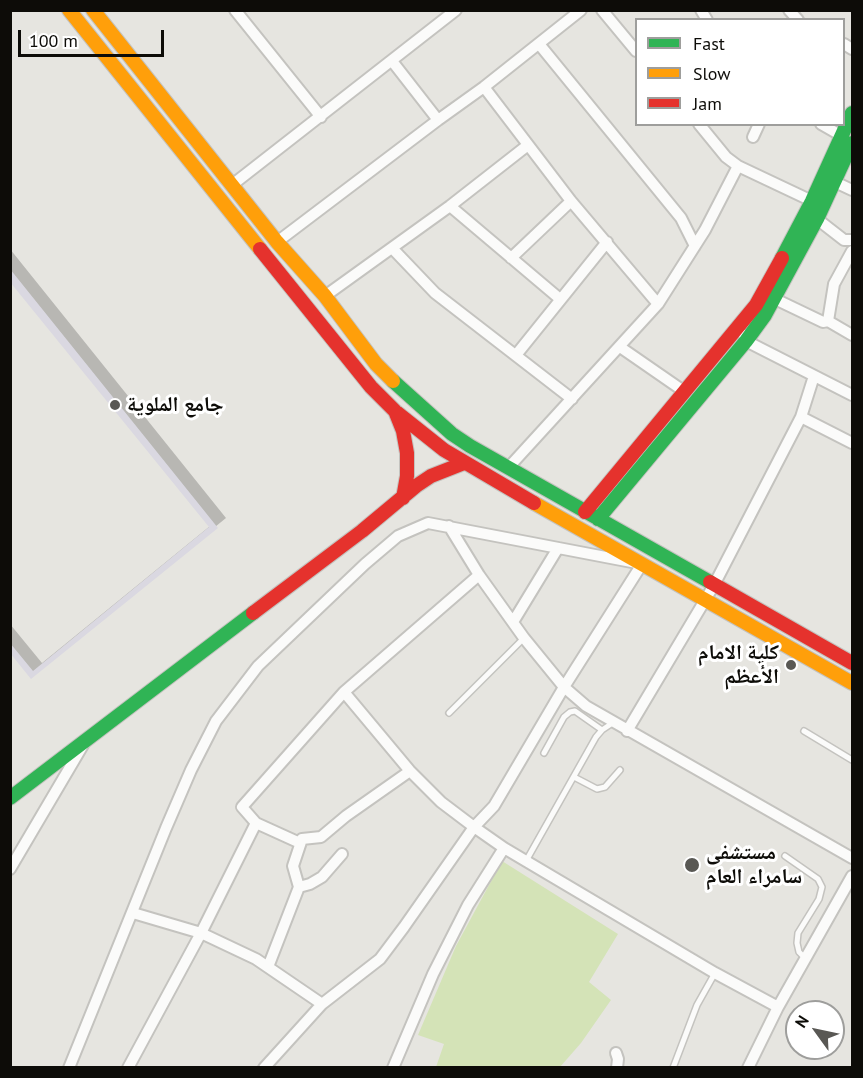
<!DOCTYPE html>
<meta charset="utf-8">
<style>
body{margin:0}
#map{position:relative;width:863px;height:1078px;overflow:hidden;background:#e6e5e0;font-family:"PT Sans",sans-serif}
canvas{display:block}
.frame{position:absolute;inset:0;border:12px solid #0d0c08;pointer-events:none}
.legend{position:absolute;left:635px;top:18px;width:210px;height:108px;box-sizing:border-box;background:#fff;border:2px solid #9e9e9c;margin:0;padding:8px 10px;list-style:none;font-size:18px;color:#0d0c08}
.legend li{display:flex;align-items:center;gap:12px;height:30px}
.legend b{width:30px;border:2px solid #9e9e9c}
.north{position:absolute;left:785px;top:1000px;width:60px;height:60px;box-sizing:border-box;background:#fff;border:2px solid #9e9e9c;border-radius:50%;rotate:303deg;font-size:16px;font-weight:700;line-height:24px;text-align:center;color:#0d0c08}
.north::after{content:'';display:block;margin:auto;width:21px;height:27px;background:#595854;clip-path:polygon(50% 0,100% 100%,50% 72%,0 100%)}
.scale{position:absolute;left:18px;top:30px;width:146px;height:27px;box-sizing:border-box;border:3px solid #0d0c08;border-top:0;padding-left:8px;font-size:18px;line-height:21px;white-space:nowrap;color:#0d0c08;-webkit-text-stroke:4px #fff;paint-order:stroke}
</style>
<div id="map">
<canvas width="863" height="1078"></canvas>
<div class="frame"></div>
<ul class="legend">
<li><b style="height:8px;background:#30b455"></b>Fast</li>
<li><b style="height:8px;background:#ff9f0a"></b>Slow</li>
<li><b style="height:8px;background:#e5322d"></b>Jam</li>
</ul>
<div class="north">N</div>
<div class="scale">100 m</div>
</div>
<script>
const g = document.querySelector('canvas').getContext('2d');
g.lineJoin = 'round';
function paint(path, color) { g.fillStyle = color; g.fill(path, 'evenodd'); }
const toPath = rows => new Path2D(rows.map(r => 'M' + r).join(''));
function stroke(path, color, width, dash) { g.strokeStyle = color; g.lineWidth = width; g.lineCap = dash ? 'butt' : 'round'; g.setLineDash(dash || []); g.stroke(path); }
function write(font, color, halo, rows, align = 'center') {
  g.font = font + ' "PT Sans","Noto Naskh Arabic",sans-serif'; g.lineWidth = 6; g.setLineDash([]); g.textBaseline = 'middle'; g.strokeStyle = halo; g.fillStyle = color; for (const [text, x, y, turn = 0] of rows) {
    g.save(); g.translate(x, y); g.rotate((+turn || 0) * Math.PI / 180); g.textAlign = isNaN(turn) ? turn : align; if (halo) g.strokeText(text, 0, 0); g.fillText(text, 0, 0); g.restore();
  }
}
paint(toPath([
 [502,861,618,934,589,982,611,1000,581,1043,560,1067,436,1067,444,1044,418,1035,456,946]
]), '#d4e3b7');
paint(toPath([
 [10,249,226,518,31,677,10,651,10,624,42,663,210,526,10,280]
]), '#0003');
paint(toPath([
 [10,269,218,528,31,679,10,653,10,643,33,671,209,527,10,282]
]), '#dad8e1');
const lane = toPath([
 [449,713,524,638],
 [804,731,852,760],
 [544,753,564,717,570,712,575,711,602,730],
 [574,777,597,789,605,787,620,770],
 [785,856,818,879,822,887,819,899,798,933,797,943,799,952,805,958],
 [526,861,596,737,602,730,614,722],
 [673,1068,697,1005,715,973]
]);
const street = toPath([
 [235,10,321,117],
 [602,10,636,51],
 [701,10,707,20],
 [789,10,798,20],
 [539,44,681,218,695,246],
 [844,44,852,49],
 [392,61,438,120],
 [484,87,571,201,658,304],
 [699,124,726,157,738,166,812,201],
 [821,124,842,136],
 [753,137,759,124],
 [835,182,852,190],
 [232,185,456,10],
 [450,206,560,299],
 [817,219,844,240,852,240],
 [277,242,438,120,484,87,581,10],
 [392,248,435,293,572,399],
 [511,258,571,201],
 [325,296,450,206,528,145],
 [775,299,823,322,828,321,834,284,852,251],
 [828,321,852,335],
 [744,335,746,341,852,395],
 [620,347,685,392],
 [516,355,607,242],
 [801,417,852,443],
 [509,467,658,304,705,230,738,166],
 [479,575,524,638,564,687,586,706,852,858],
 [513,622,558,548],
 [344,692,410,771,441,802,474,827,504,848,715,973,778,1007],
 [627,731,714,585,801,417,814,376],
 [256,823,300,843],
 [10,869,83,745],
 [299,887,310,884,322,877,342,854],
 [133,913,201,933,256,959,322,1004],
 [268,967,299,887,293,866,302,839,321,837,346,816,410,771],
 [616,1053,618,1059,617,1068],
 [69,1068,166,828,191,770,216,721,258,666,365,564,398,536,428,523,642,564,564,687,494,806,474,827,404,927,380,959,322,1004,264,1068],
 [128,1068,201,933,256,823,242,807,344,692,479,575,449,526],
 [393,1068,433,974,468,905,504,848],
 [748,1068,778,1007,852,876]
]);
const fast = toPath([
 [782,258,812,201,852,113],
 [393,381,452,434,470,446,710,582],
 [598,519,746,341,765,315,817,219,852,143],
 [10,798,253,613]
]);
const slow = toPath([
 [69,10,260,249],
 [93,10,277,242,325,296,376,364,393,381],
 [534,503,852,683]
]);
const jam = toPath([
 [260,249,371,387,395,411,444,450,534,503],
 [395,411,403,431,407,453,407,476,403,498],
 [585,512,756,305,782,258],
 [710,582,852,663],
 [253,613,362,531,416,486,431,476,464,463]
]);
stroke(lane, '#c4c3bf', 8);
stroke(street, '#c4c3bf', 14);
stroke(fast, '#c4c3bf', 16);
stroke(slow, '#c4c3bf', 16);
stroke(jam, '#c4c3bf', 16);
stroke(lane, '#fbfbfa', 5);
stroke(street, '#fbfbfa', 10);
stroke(fast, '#30b455', 14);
stroke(slow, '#ff9f0a', 14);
stroke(jam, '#e5322d', 14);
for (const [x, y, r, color] of [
 [115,405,6,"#595854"],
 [791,665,6,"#595854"],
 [692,865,8,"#595854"]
]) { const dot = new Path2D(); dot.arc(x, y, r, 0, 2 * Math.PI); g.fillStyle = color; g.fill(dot); stroke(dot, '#fff', 2); }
write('bold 21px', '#0d0c08', '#fff', [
 ["جامع الملوية",127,405],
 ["كلية الامام",779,653,"right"],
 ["الأعظم",779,677,"right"],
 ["مستشفى",706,853],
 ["سامراء العام",706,877]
], 'left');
</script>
